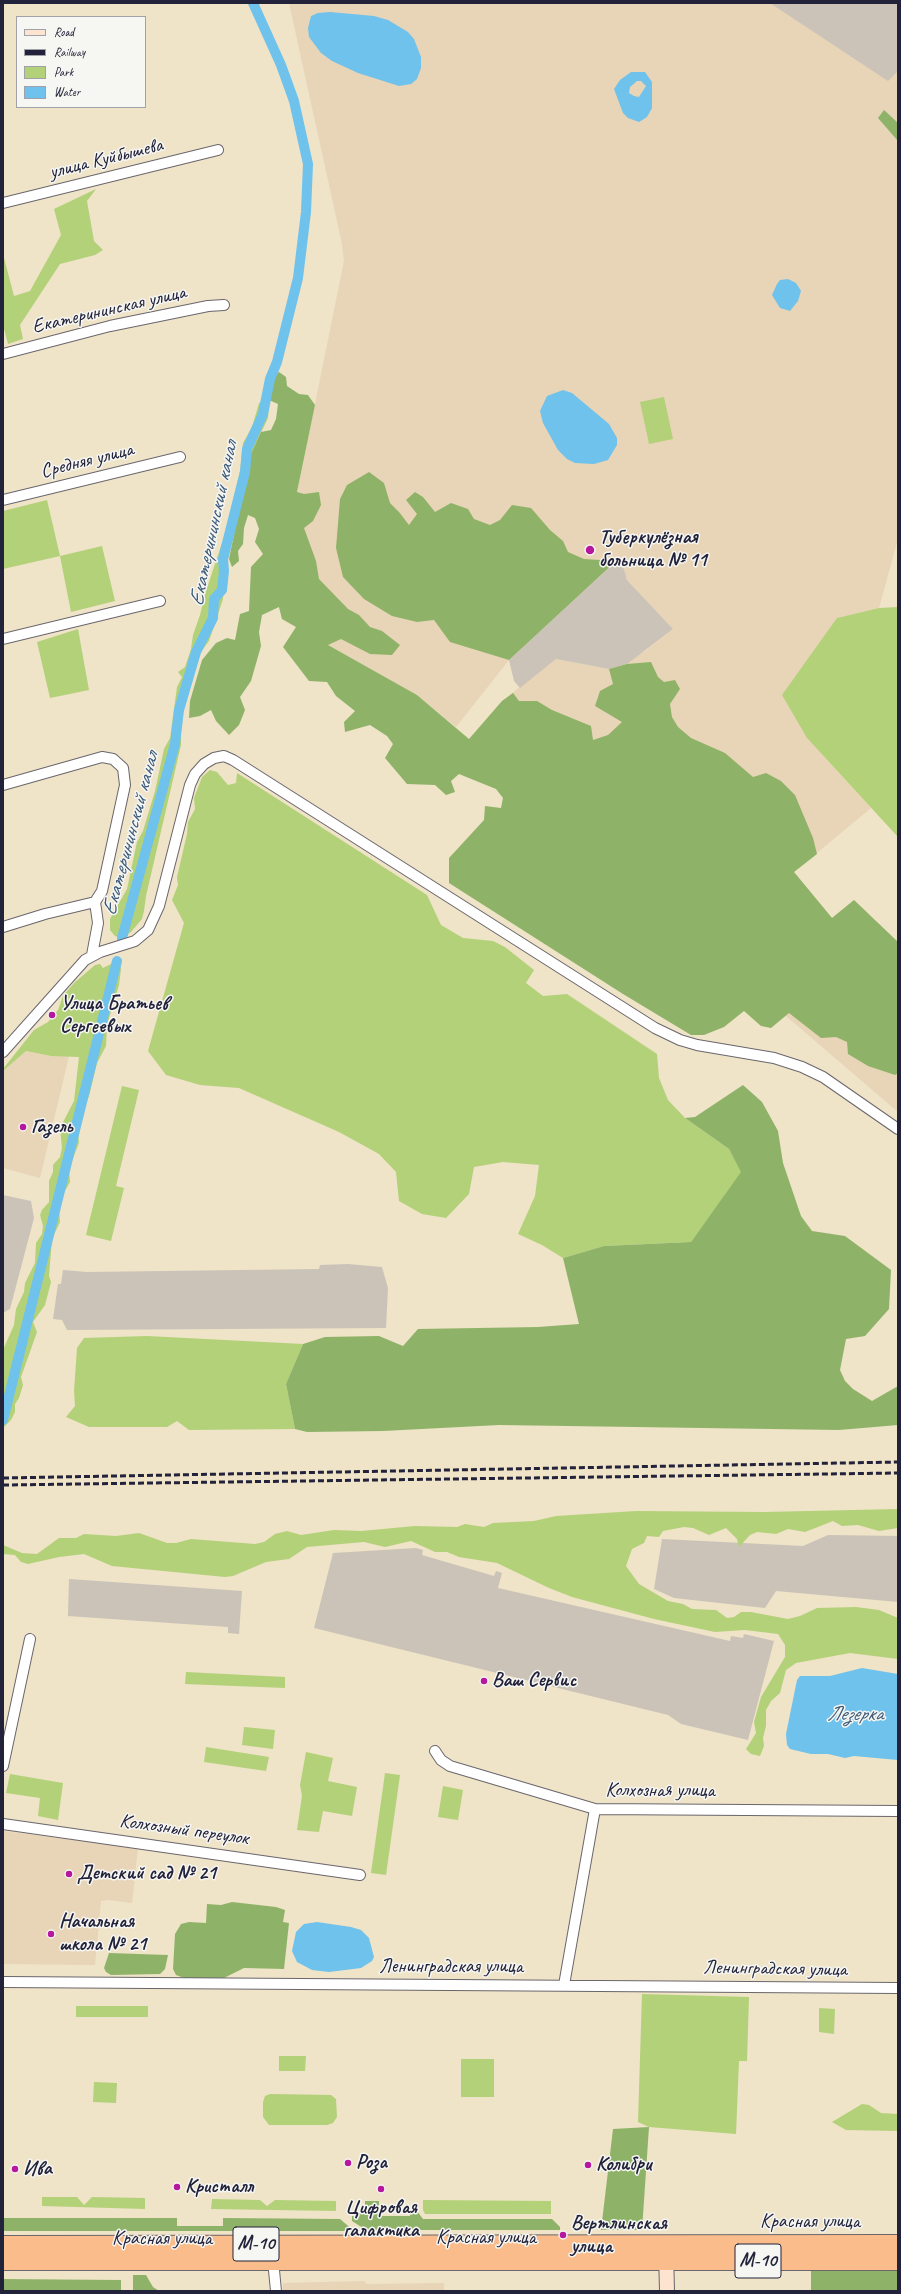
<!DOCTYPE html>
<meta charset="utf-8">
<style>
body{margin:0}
#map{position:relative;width:901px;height:2294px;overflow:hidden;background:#efe3c8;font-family:Caveat,sans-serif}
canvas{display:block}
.frame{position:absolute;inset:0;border:4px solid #22223b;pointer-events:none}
.legend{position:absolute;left:16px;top:16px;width:130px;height:92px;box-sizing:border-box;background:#f6f6f2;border:1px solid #a1a1a9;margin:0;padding:5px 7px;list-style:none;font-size:12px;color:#22223b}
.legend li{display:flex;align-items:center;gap:8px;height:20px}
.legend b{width:20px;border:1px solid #a1a1a9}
</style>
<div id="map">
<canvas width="901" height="2294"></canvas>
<div class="frame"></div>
<ul class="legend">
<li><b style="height:5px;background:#fde4d0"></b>Road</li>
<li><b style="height:5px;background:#22223b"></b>Railway</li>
<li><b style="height:11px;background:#b3d178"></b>Park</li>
<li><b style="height:11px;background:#6fc2eb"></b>Water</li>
</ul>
</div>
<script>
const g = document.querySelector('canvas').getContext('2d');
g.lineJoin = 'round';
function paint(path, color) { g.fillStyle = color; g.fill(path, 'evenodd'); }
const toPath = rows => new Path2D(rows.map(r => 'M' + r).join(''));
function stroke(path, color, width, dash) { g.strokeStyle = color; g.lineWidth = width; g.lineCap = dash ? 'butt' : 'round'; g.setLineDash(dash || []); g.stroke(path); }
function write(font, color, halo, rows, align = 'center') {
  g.font = font + ' Caveat,sans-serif'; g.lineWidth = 3; g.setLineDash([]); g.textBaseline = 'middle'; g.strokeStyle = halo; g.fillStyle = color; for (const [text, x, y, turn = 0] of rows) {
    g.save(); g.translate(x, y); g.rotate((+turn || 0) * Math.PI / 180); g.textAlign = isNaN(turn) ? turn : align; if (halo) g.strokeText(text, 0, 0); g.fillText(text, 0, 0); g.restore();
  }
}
paint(toPath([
 [289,3,898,3,898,539,879,608,837,618,807,738,871,808,794,872,832,918,854,900,898,942,898,1112,730,968,502,701,556,659,609,669,645,651,673,629,627,580,624,569,616,561,509,660,456,727,417,695,282,619,276,596,344,261,342,244],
 [26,1051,51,1056,69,1056,40,1178,3,1168,3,1071],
 [3,1831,138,1848,132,1903,108,1900,101,1901,95,1965,3,1964],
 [364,2281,367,2284,444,2283,444,2291,283,2291,283,2283]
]), '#e8d4b7');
paint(toPath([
 [770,3,898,3,898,71,888,81],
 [616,561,624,569,627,580,673,629,627,664,609,669,556,659,520,688,514,681,509,660],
 [3,1195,31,1201,34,1218,10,1309,3,1313],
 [348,1264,382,1267,388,1288,386,1328,67,1330,62,1320,53,1319,58,1284,61,1284,63,1270,87,1272,319,1269,320,1265],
 [828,1535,898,1536,898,1602,776,1591,765,1608,674,1598,654,1589,662,1539,803,1546],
 [416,1548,423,1550,422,1555,494,1576,496,1571,502,1573,498,1588,730,1641,731,1636,743,1638,744,1634,774,1641,748,1740,681,1724,668,1715,314,1628,333,1553],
 [69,1579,242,1591,239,1634,228,1633,228,1627,68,1616]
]), '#cbc3b8');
paint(toPath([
 [96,189,87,201,94,241,103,250,95,255,60,264,20,325,23,339,8,344,3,325,3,254,14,296,30,291,61,235,54,209],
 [664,397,673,439,649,444,640,402],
 [265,400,269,406,268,418,250,456,224,578,223,599,209,641,197,657,184,698,181,716,181,745,146,896,144,911,142,919,131,932,122,938,115,936,110,930,110,919,127,889,137,842,143,831,155,791,164,749,170,738,177,687,182,677,178,672,185,667,191,649,193,635,200,615,205,594,224,537,240,471,243,443,252,427,259,403],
 [47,500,60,556,102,546,115,601,71,612,60,556,3,569,3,511],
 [898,607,898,837,807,738,782,695,837,618,879,608],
 [78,629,89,690,50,698,37,642],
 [210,770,217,772,228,785,236,783,237,773,427,895,441,925,463,938,493,941,505,947,534,970,526,983,543,996,567,994,657,1054,659,1078,668,1100,685,1118,729,1149,742,1172,691,1242,604,1246,563,1258,542,1245,518,1234,535,1196,539,1165,503,1162,474,1167,469,1194,446,1218,422,1214,399,1201,396,1172,379,1154,339,1132,239,1088,200,1085,166,1075,148,1051,184,923,172,900,178,885,177,877,187,834,188,822,195,809,194,798,202,777],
 [117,961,120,963,121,969,119,985,107,1025,106,1046,97,1063,89,1096,84,1109,78,1131,79,1143,69,1168,70,1182,61,1198,59,1208,60,1222,52,1239,49,1276,51,1282,45,1305,33,1322,37,1332,21,1377,23,1385,19,1398,15,1404,15,1412,11,1420,3,1428,3,1350,14,1325,16,1309,24,1292,25,1283,35,1263,36,1243,42,1234,43,1226,40,1215,42,1210,49,1202,49,1181,53,1172,53,1165,60,1157,62,1148,60,1128,74,1101,79,1057,51,1056,26,1051,3,1071,3,1069,34,1030,48,1022,58,1010,63,996,74,983,95,965,100,964,103,968],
 [122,1086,139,1090,116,1186,124,1188,111,1241,86,1235],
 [147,1336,303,1344,286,1384,295,1429,189,1430,177,1421,167,1427,89,1427,66,1417,75,1406,74,1391,77,1348,84,1338],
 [898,1509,898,1528,879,1531,858,1525,842,1526,833,1521,805,1532,788,1529,776,1534,757,1532,750,1535,739,1547,737,1539,726,1528,709,1535,693,1528,684,1527,663,1531,659,1537,647,1536,644,1543,632,1549,626,1566,639,1584,668,1601,683,1604,692,1609,716,1610,727,1618,734,1617,741,1612,751,1612,788,1619,800,1616,817,1608,856,1607,879,1610,898,1618,898,1659,850,1653,796,1663,786,1670,780,1693,771,1701,766,1710,766,1726,763,1738,764,1746,760,1756,751,1754,746,1749,756,1733,754,1722,761,1697,785,1657,785,1645,778,1634,745,1630,715,1632,654,1619,572,1597,549,1588,497,1563,459,1557,447,1552,435,1552,411,1541,385,1547,364,1542,307,1547,289,1559,266,1562,233,1576,225,1577,112,1566,84,1554,59,1557,28,1564,21,1562,15,1555,3,1554,3,1545,22,1553,37,1554,59,1538,76,1538,84,1534,116,1536,139,1533,167,1543,176,1543,191,1539,255,1544,264,1542,275,1534,287,1531,301,1535,334,1530,361,1531,415,1526,457,1527,465,1524,484,1527,493,1523,534,1521,556,1516,636,1511,764,1512],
 [186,1672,285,1677,285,1688,185,1684],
 [244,1727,275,1730,273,1749,242,1745],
 [206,1747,269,1757,266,1771,204,1762],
 [306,1752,333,1758,328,1781,357,1787,352,1816,323,1811,319,1832,297,1830,302,1796,300,1785],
 [385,1773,400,1775,386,1875,371,1873],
 [10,1774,63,1783,58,1820,38,1816,40,1798,6,1793],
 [443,1786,463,1790,458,1820,438,1817],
 [642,1994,749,1997,747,2061,739,2061,736,2134,649,2127,638,2122],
 [76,2006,148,2006,148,2017,76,2017],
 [819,2008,835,2009,834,2034,819,2032],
 [279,2056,306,2056,305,2071,279,2071],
 [461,2059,494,2059,494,2097,461,2097],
 [94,2082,117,2083,116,2103,93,2102],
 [270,2094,331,2095,336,2099,337,2117,333,2123,327,2125,269,2125,263,2117,263,2102,265,2096],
 [862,2104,869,2105,881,2113,898,2114,898,2131,846,2130,832,2122],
 [42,2197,77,2197,84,2205,92,2197,145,2198,145,2209,42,2206],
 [212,2199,260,2200,267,2206,275,2200,336,2201,336,2211,211,2209],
 [423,2200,551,2201,551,2214,425,2214,423,2210]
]), '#b3d178');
paint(toPath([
 [884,110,898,123,898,141,878,118],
 [279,372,286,377,287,386,299,394,308,395,315,405,297,492,304,494,319,492,321,505,313,521,304,528,316,561,319,579,348,609,359,615,370,627,382,631,400,645,392,655,370,654,341,639,328,645,417,695,469,739,502,701,513,693,519,701,537,701,552,710,591,726,593,740,608,735,622,722,595,706,600,691,613,684,609,669,627,664,651,662,658,677,664,682,675,680,680,689,670,704,672,717,678,727,691,738,725,753,753,777,766,773,781,781,795,795,813,838,817,854,794,872,832,918,854,900,898,942,898,1073,895,1075,868,1066,848,1054,847,1042,836,1037,821,1038,789,1013,771,1028,761,1026,744,1011,724,1027,704,1035,691,1035,623,994,449,883,449,858,484,820,485,806,501,808,503,798,496,789,459,774,451,781,455,792,446,795,435,785,407,784,385,758,393,744,387,736,370,725,345,732,344,722,355,711,336,696,327,682,309,681,283,647,296,627,282,619,279,607,262,615,259,632,261,646,251,681,240,697,245,710,239,725,229,735,216,721,211,710,200,716,189,718,190,701,202,660,216,643,227,638,235,640,240,614,249,611,251,567,263,554,255,542,259,529,255,518,248,515,244,528,243,544,238,551,239,561,232,567,229,559,250,456,261,432,271,430,276,419,278,404,269,400,268,394,272,386,273,377],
 [369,472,384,483,390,503,399,512,409,525,417,514,406,500,415,492,423,497,435,512,451,503,468,509,474,519,490,525,500,520,512,505,531,508,550,530,563,541,568,552,584,559,616,561,509,660,450,642,434,620,417,622,392,616,364,599,343,577,336,548,340,499,347,485],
 [743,1085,762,1102,778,1131,783,1163,801,1216,812,1231,845,1236,891,1270,889,1309,865,1336,846,1339,840,1370,845,1381,853,1389,872,1401,898,1386,898,1425,839,1430,499,1425,383,1431,307,1432,295,1429,286,1384,303,1344,325,1337,379,1336,403,1346,418,1329,538,1327,579,1324,563,1258,604,1246,691,1242,741,1172,729,1149,685,1118,695,1117],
 [232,1902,276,1907,285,1910,283,1922,289,1923,284,1969,244,1968,222,1979,184,1978,176,1975,173,1969,175,1934,181,1924,189,1922,206,1923,207,1904,221,1905],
 [109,1953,168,1955,165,1969,160,1974,111,1975,106,1972,104,1968],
 [649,2127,642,2230,601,2230,613,2129],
 [365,2201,379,2201,379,2216,410,2216,411,2211,417,2211,423,2219,552,2219,560,2227,560,2230,366,2230,352,2221,352,2216,356,2216,365,2207],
 [4,2218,177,2218,177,2226,223,2226,223,2218,340,2219,354,2231,4,2231],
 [811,2269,898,2270,898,2291,811,2291],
 [133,2275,146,2275,153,2287,159,2291,133,2291],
 [3,2279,121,2280,121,2291,3,2291]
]), '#8eb368');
paint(toPath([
 [330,12,374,16,388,20,408,32,414,39,421,57,421,68,417,79,411,84,399,86,358,73,332,61,321,53,309,37,308,28,311,16,318,13],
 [631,72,645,72,652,82,652,108,647,117,639,122,628,118,623,113,614,89,620,80],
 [637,81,641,81,646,86,639,97,634,96,629,93,630,87],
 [788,279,796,283,801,291,798,301,790,311,780,308,772,295,777,284,780,280],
 [563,390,572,393,609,424,617,438,617,445,608,460,594,464,575,463,567,459,558,450,543,423,540,411,547,396],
 [862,1668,898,1674,898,1760,854,1756,845,1758,828,1754,811,1754,790,1749,787,1745,786,1734,797,1680,800,1676,830,1676],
 [317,1922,351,1927,361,1930,369,1938,374,1957,372,1961,361,1968,329,1972,312,1970,297,1962,292,1951,296,1932,304,1924]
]), '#6fc2eb');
stroke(toPath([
 [122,938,175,744,179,710,196,652,213,618,214,599,222,590,224,571,223,559,245,472,247,449,263,414,270,379,277,362,298,278,306,212,308,164,294,101,281,65,253,3],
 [3,1420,117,961]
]), '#6fc2eb', 10);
const street = toPath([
 [3,203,218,150],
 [3,354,110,326,208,306,224,305],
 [3,500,180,457],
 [3,639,160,601],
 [3,785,102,757,113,759,123,768,125,785,102,891,95,902,98,923,92,955],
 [3,927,45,914,95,902],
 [3,1052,85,960,100,952,135,941,148,930,159,906,190,785,195,774,204,764,214,758,224,756,233,760,655,1028,680,1040,697,1045,774,1058,802,1067,823,1077,898,1129],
 [435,1751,441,1760,450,1766,595,1809,898,1811],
 [3,1766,30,1639],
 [3,1824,360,1875],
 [3,1982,898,1988],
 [564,1985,595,1809],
 [273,2260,276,2291]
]);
const secondary = toPath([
 [666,2251,667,2291]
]);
const highway = toPath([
 [3,2245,898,2244],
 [3,2261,898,2261]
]);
stroke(street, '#6a666c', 12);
stroke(secondary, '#6a666c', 16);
stroke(highway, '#6a666c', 20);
stroke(street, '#fff', 10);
stroke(secondary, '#fde4d0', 14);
stroke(highway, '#f9bc8a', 18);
stroke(toPath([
 [3,1478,898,1462],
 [3,1485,898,1473]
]), '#22223b', 3, [6, 3]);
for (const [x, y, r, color] of [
 [590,550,5,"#b5179e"],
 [52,1015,4,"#b5179e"],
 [23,1127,4,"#b5179e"],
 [484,1681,4,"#b5179e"],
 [69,1874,4,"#b5179e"],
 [51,1934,4,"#b5179e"],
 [348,2163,4,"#b5179e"],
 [588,2165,4,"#b5179e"],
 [15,2169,4,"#b5179e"],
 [177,2187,4,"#b5179e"],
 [381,2189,4,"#b5179e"],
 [563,2235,4,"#b5179e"]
]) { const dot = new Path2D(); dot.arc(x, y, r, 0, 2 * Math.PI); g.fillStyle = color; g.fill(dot); stroke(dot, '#f6f6f2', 1.5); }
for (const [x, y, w] of [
 [256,2244,46],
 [758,2261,46]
]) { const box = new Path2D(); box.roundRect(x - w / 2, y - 17, w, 34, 3); g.fillStyle = '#f6f6f2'; g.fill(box); stroke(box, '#22223b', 1); }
write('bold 19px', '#22223b', null, [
 ["М-10",256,2244],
 ["М-10",758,2261]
]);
write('20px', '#22223b', '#f6f6f2', [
 ["улица Куйбышева",106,159,-14],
 ["Екатерининская улица",109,310,-13],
 ["Средняя улица",87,461,-14],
 ["Колхозная улица",660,1791],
 ["Колхозный переулок",184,1830,8],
 ["Ленинградская улица",451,1967],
 ["Ленинградская улица",775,1969,1],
 ["Красная улица",810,2222],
 ["Красная улица",486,2238],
 ["Красная улица",162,2239]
]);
write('bold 20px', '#22223b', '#f6f6f2', [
 ["Туберкулёзная",599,538],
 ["больница № 11",599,561],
 ["Улица Братьев",60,1004],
 ["Сергеевых",60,1027],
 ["Газель",31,1127],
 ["Ваш Сервис",492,1681],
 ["Детский сад № 21",77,1874],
 ["Начальная",59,1922],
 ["школа № 21",59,1945],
 ["Роза",356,2163],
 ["Колибри",596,2165],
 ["Ива",23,2169],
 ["Кристалл",185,2187],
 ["Цифровая",381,2208,"center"],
 ["галактика",381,2231,"center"],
 ["Вертлинская",571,2224],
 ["улица",571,2247]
], 'left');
write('italic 21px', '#3d5a79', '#f6f6f2', [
 ["Екатерининский канал",214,524,-78],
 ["Екатерининский канал",131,834,-75],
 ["Лезерка",855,1714]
]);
</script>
